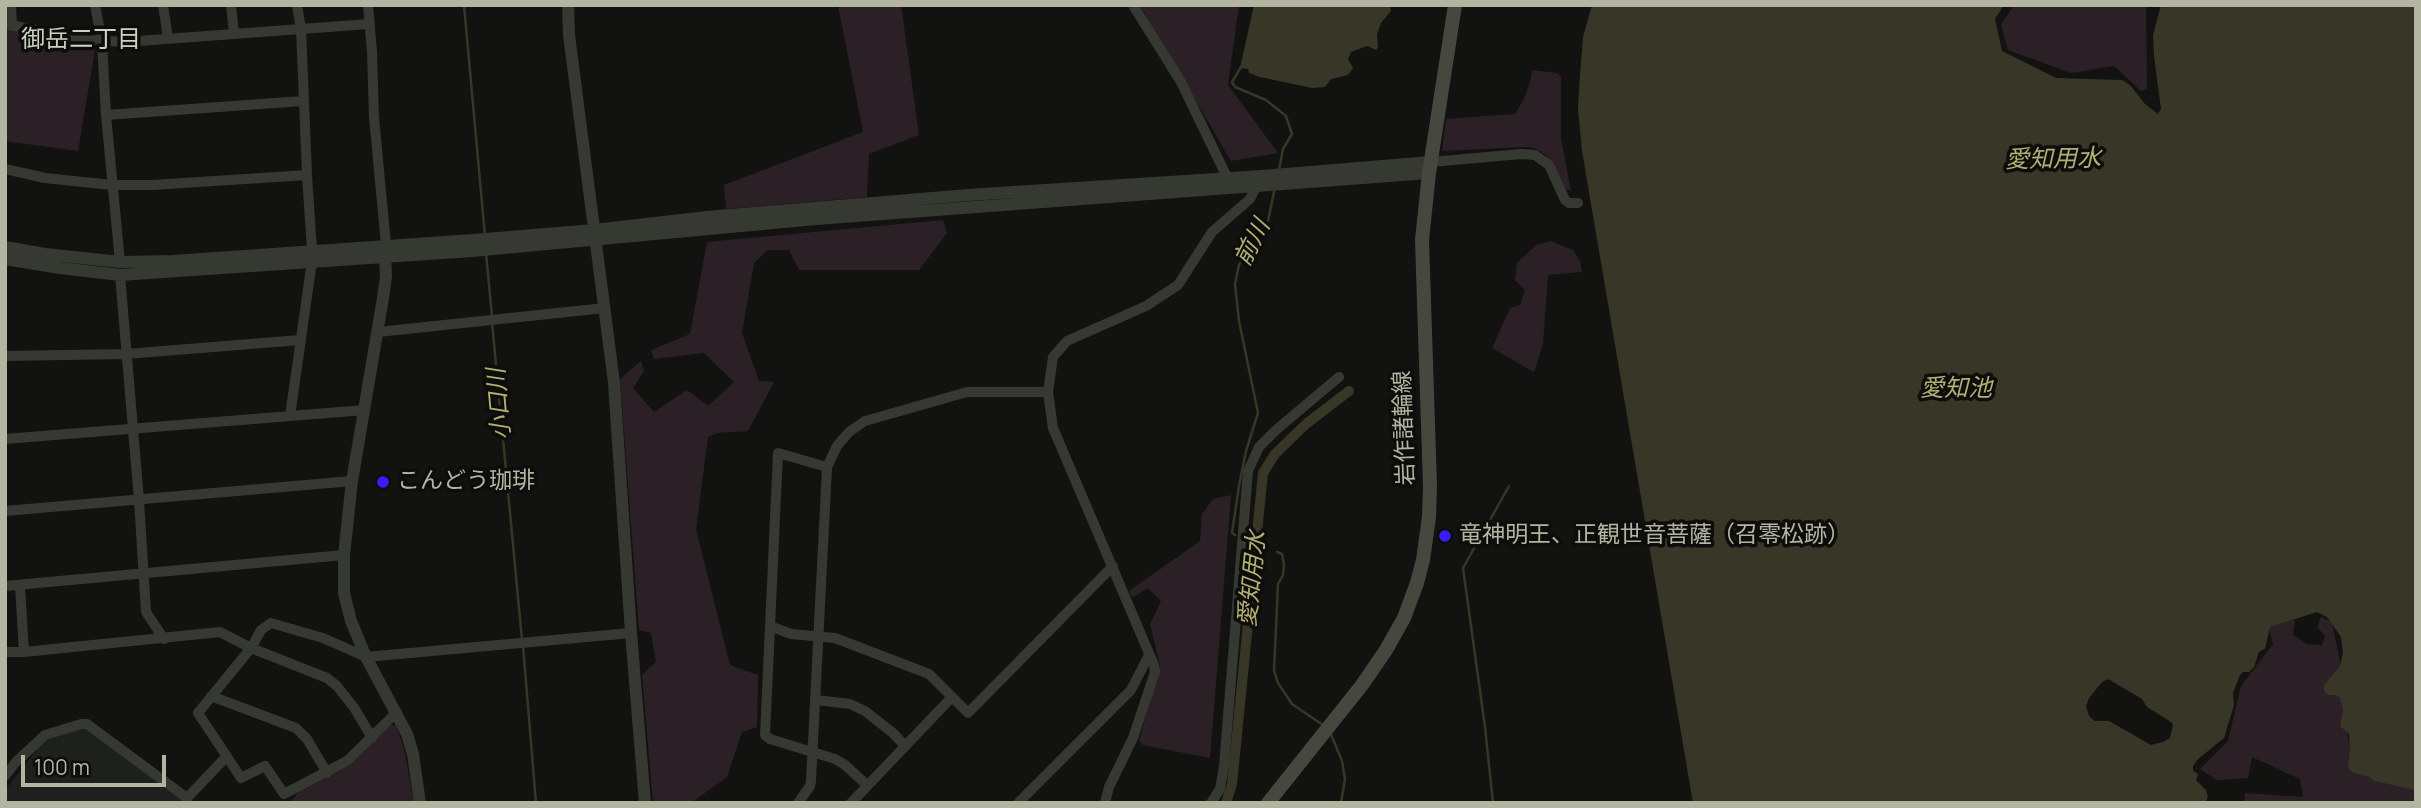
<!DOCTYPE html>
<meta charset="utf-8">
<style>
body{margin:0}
#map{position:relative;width:2421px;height:808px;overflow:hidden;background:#121311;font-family:Manrope,sans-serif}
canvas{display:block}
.frame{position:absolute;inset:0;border:7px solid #b2b5a1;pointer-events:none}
.scale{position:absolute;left:21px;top:755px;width:145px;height:32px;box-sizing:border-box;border:4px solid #b2b5a1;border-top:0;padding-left:9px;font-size:21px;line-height:24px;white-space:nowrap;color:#b2b5a1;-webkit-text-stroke:5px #0d0e0c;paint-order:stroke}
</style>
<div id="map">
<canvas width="2421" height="808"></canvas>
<div class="frame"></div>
<div class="scale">100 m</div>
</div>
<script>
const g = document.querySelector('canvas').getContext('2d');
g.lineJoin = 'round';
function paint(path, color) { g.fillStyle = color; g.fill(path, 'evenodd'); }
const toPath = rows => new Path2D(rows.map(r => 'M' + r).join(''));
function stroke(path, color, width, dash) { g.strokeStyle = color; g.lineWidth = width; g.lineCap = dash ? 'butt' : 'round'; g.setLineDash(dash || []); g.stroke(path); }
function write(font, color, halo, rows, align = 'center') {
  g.font = font + ' Manrope,"Noto Sans JP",sans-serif'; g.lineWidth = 7; g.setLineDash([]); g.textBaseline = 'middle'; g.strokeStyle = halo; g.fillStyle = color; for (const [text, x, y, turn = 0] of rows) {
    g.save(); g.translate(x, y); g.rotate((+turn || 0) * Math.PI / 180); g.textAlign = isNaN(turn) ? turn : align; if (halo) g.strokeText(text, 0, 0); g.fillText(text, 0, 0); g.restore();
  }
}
paint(toPath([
 [85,728,193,803,5,803,5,790,47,737]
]), '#1e201d');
paint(toPath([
 [838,5,901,5,919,135,869,154,867,197,726,209,724,185,863,132],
 [1140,5,1239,5,1228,85,1278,153,1231,161],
 [2014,5,2146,5,2147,89,2141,91,2114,66,2071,73,2008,50,2001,25],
 [5,27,96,44,78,151,5,141],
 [1532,70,1557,73,1561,77,1561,138,1571,191,1563,188,1555,168,1546,155,1534,148,1525,147,1442,151,1446,119,1515,114,1524,99,1530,82],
 [943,220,947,233,919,270,799,270,789,250,768,250,754,263,742,333,759,381,774,382,748,431,717,433,708,437,696,529,730,665,758,675,757,727,742,732,727,777,691,803,653,803,642,675,656,662,651,633,639,630,620,379,641,361,644,371,633,388,654,412,687,390,708,406,734,382,704,353,654,359,651,350,690,334,707,242],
 [1550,241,1573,250,1580,261,1582,272,1548,275,1543,344,1534,372,1492,348,1510,308,1520,305,1525,290,1515,280,1517,263,1536,245],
 [1231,495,1210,758,1143,745,1139,741,1160,665,1150,624,1161,601,1148,588,1132,598,1129,591,1200,541,1202,514,1213,499],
 [2321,617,2332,622,2343,677,2348,740,2360,771,2416,777,2416,803,2244,803,2245,793,2303,797,2300,779,2252,757,2248,778,2217,780,2200,769,2228,741,2241,686,2273,644,2268,625,2295,620,2293,635,2307,644,2322,645,2325,636,2317,627],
 [390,725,396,726,404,748,414,803,289,803,299,792,347,767]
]), '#2b2025');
paint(toPath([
 [1254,5,1390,5,1391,11,1381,23,1377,34,1378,47,1376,50,1367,46,1351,52,1348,59,1353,68,1348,75,1331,79,1325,87,1312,88,1260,77,1249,73,1248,69,1240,68],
 [1592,5,2004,5,1995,19,2002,51,2056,78,2122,80,2130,85,2145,104,2158,114,2161,109,2154,56,2153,35,2161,5,2416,5,2416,790,2374,781,2369,777,2354,773,2348,768,2350,750,2349,734,2340,726,2343,709,2340,698,2336,695,2328,695,2324,691,2324,685,2340,666,2343,653,2341,637,2327,617,2317,612,2270,627,2265,649,2259,652,2254,667,2249,672,2243,672,2240,675,2233,693,2234,705,2224,738,2198,759,2193,766,2193,771,2198,774,2196,780,2206,790,2208,797,2205,803,1693,803,1582,151,1578,108,1580,75,1583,37],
 [2108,679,2142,699,2147,707,2171,722,2173,725,2170,738,2163,742,2151,745,2109,721,2095,721,2089,716,2086,706,2089,698,2102,682]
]), '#373627');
stroke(toPath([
 [464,5,485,236],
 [1241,67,1232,82,1235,87,1266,100,1286,116,1292,134,1283,149,1279,170],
 [486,253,492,316],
 [492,322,522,640],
 [1235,535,1232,533,1239,486,1246,451,1258,413,1239,321,1235,284,1239,265,1268,221,1275,187],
 [1277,552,1282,554,1284,565,1283,575,1278,584,1274,671,1278,683,1292,704,1323,725],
 [523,646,536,803],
 [1330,732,1342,761,1345,779,1341,803],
 [1493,803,1485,727,1463,568,1509,486]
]), '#373627', 2.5);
stroke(toPath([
 [1226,803,1232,784,1263,473,1275,454,1306,424,1349,391]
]), '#373627', 10);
stroke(toPath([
 [11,5,12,26],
 [95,5,102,42,106,115,120,262],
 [163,5,168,38],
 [231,5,234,33],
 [297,5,301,29,307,175,312,250],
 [368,5,372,52,374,117,386,245],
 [1133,5,1181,82,1227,177],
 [5,24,86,40,125,42,369,24],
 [106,115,303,101],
 [1431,162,1521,154,1535,155,1549,165,1565,200,1569,203,1578,203],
 [5,169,45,178,112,185,153,185,307,175],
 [120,275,139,500,146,612,164,639],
 [378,332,605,308],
 [5,356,126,354,300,340],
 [290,416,312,261],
 [5,439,365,410],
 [827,467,778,453,765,735,770,739,835,759,845,765,867,785],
 [5,511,352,481],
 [5,586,344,555],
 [20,586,24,652],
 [770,626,791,634,835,638,929,674,968,713,1113,566],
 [5,652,24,652,220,632,251,648,327,678,337,686,355,709,372,738],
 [211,696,296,728,307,739,327,773],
 [816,700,850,704,865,711,893,733,905,746],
 [397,712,347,761,284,794,265,766,241,778,198,713,251,648,261,630,271,623,323,638,366,657,631,633],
 [5,776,16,762,45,735,81,724,87,724,187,798,227,756],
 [798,803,810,786,811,781,827,467,837,446,849,432,865,421,967,392,1048,392],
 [851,803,952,697],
 [1018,803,1131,690,1149,655],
 [1105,803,1109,787,1133,738,1155,672,1154,665,1053,428,1048,392,1053,357,1067,341,1146,306,1178,285,1212,232,1250,199,1256,187],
 [1211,803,1220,789,1224,766,1248,471,1259,447,1276,430,1339,377]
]), '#363832', 10);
stroke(toPath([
 [568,5,569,35,614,383,631,633,645,803],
 [5,247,45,254,120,262,173,261,473,240,594,230,707,217,968,195,1262,176,1431,162],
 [385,258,386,276,383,298,352,481,344,555,344,593,351,621,366,657,407,734,413,754,420,803],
 [5,259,60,268,120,275,472,251,816,219,1429,173]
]), '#363832', 12);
stroke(toPath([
 [1268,803,1362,685,1386,650,1404,618,1417,583,1423,560,1429,517,1430,486,1422,240,1429,173,1455,5]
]), '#464840', 14);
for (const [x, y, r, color] of [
 [383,482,7,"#3a1dff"],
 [1445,536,7,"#3a1dff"]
]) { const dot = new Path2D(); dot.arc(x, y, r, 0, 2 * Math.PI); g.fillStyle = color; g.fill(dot); stroke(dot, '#0d0e0c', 2.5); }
write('23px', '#b2b5a1', '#0d0e0c', [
 ["岩作諸輪線",1405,428,-92]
]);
write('23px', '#b2b5a1', '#0d0e0c', [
 ["こんどう珈琲",397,482],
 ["竜神明王、正観世音菩薩（召零松跡）",1459,536]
], 'left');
write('24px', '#ced0c2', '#0d0e0c', [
 ["御岳二丁目",81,40]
]);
write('italic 24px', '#b3af74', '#0d0e0c', [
 ["愛知用水",2053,160,-1],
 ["前川",1253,243,-63],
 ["愛知池",1956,389],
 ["小口川",500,404,-95],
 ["愛知用水",1253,579,-84]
]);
</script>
